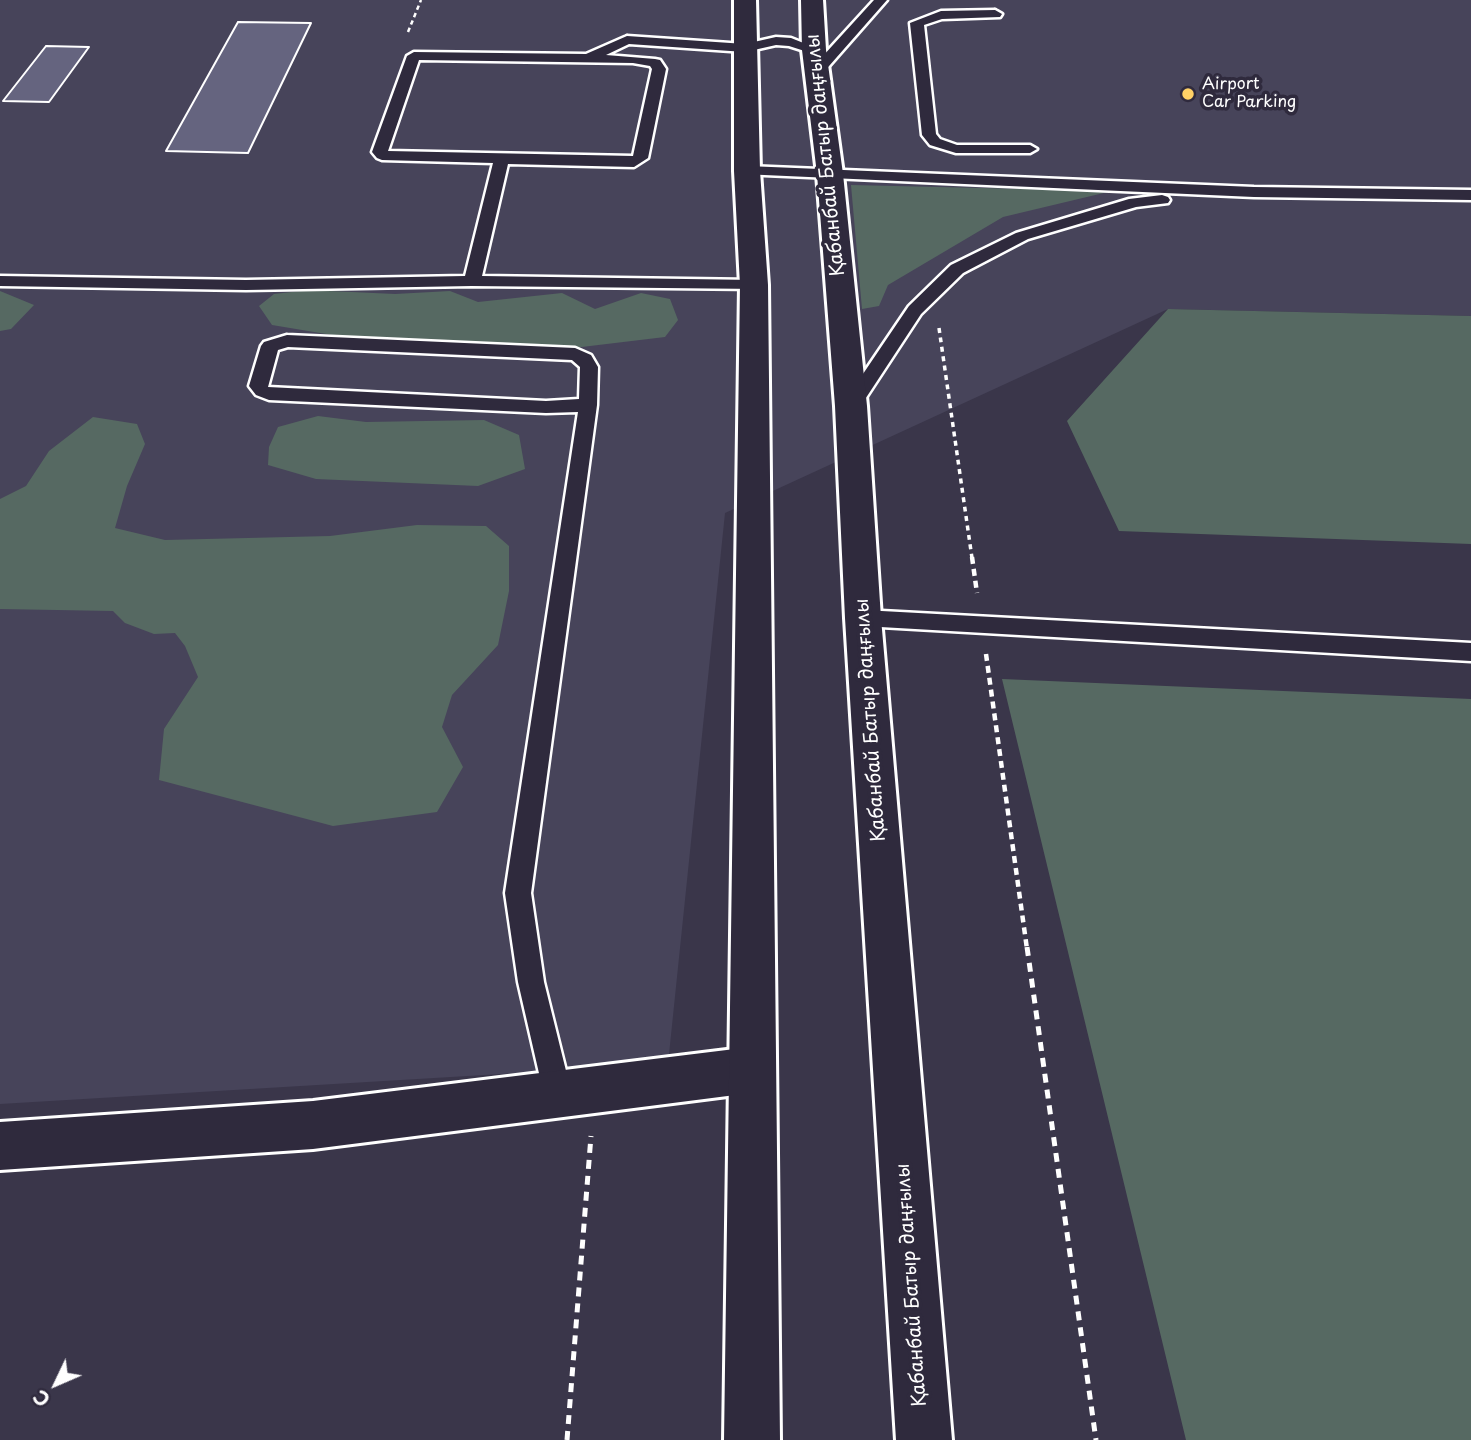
<!DOCTYPE html>
<meta charset="utf-8">
<style>
body{margin:0}
#map{position:relative;width:1471px;height:1440px;overflow:hidden;background:#3a364a;font-family:"Playpen Sans",sans-serif}
canvas{display:block}
.north{position:absolute;left:21px;top:1349px;width:70px;height:70px;-webkit-text-stroke:5px #2f2a3d;paint-order:stroke;rotate:226deg;font-size:19px;font-weight:700;line-height:28px;text-align:center;color:#fff}
.north::after{content:'';display:block;margin:auto;width:24px;height:32px;background:#fff;clip-path:polygon(50% 0,100% 100%,50% 72%,0 100%)}
</style>
<div id="map">
<canvas width="1471" height="1440"></canvas>
<div class="north">С</div>
</div>
<script>
const g = document.querySelector('canvas').getContext('2d');
g.lineJoin = 'round';
function paint(path, color) { g.fillStyle = color; g.fill(path, 'evenodd'); }
const toPath = rows => new Path2D(rows.map(r => 'M' + r).join(''));
function stroke(path, color, width, dash) { g.strokeStyle = color; g.lineWidth = width; g.lineCap = dash ? 'butt' : 'round'; g.setLineDash(dash || []); g.stroke(path); }
function write(font, color, halo, rows, align = 'center') {
  g.font = font + ' "Playpen Sans",sans-serif'; g.lineWidth = 7; g.setLineDash([]); g.textBaseline = 'middle'; g.strokeStyle = halo; g.fillStyle = color; for (const [text, x, y, turn = 0] of rows) {
    g.save(); g.translate(x, y); g.rotate((+turn || 0) * Math.PI / 180); g.textAlign = isNaN(turn) ? turn : align; if (halo) g.strokeText(text, 0, 0); g.fillText(text, 0, 0); g.restore();
  }
}
paint(toPath([
 [0,0,1471,0,1471,316,1168,309,725,513,668,1064,0,1104]
]), '#47445a');
paint(toPath([
 [851,185,1112,191,1003,217,888,285,879,306,862,309],
 [309,290,395,294,450,291,478,302,562,293,595,309,641,293,670,299,678,320,665,337,565,349,362,340,272,325,259,306,274,294],
 [0,291,34,305,11,329,0,331],
 [1168,309,1471,316,1471,544,1119,531,1067,421],
 [318,416,366,422,484,420,519,435,525,469,478,486,316,479,268,465,269,447,278,427],
 [93,417,137,424,145,444,127,486,115,528,165,540,330,536,417,525,486,526,509,546,509,591,498,645,452,695,442,727,463,767,437,812,333,826,159,780,164,729,198,677,185,646,175,633,154,634,125,623,113,611,0,609,0,499,26,486,49,451],
 [1002,679,1471,699,1471,1440,1186,1440]
]), '#566962');
const building = toPath([
 [238,22,311,23,248,153,166,151,238,22],
 [46,46,89,47,49,102,3,101,46,46]
]);
paint(building, '#65647f');
stroke(building, '#fff', 2);
const lane = toPath([
 [874,0,887,0,822,74,812,74,812,68,874,0],
 [995,10,1002,14,1000,17,942,19,924,25,936,134,940,139,957,145,1030,145,1037,149,1030,153,956,153,930,145,922,135,910,23,941,11,995,10],
 [627,36,745,44,776,37,791,38,821,50,814,54,789,46,776,45,745,52,629,44,606,55,655,59,660,60,666,69,648,158,634,167,508,164,482,276,754,280,760,281,762,285,760,289,472,286,246,290,0,286,0,276,246,280,465,276,493,163,382,160,377,158,372,152,407,56,414,52,586,54,627,36],
 [419,60,633,63,650,66,652,69,633,156,388,151,419,60],
 [747,166,1254,187,1471,190,1471,200,1254,197,742,174,739,171,747,166],
 [1162,195,1168,197,1170,200,1168,203,1136,207,1028,239,963,273,921,314,858,410,844,410,842,406,844,402,909,306,951,265,1016,233,1129,199,1162,195],
 [287,335,575,348,591,355,598,367,597,405,531,893,544,982,572,1095,568,1105,558,1109,548,1105,544,1095,518,982,505,893,578,412,546,413,269,400,256,395,249,386,261,346,264,342,287,335],
 [288,347,572,360,580,367,579,399,546,401,268,387,278,350,288,347],
 [863,610,1471,643,1471,661,863,626,855,624,852,618,855,612,863,610]
]);
const street = toPath([
 [751,1047,767,1054,774,1070,767,1086,751,1093,313,1149,0,1170,0,1122,313,1101,751,1047]
]);
const primary = toPath([
 [734,0,756,0,760,171,768,285,780,1440,724,1440,740,285,734,171,734,0],
 [801,0,823,0,826,50,843,174,867,406,881,618,952,1440,896,1440,845,618,835,406,817,174,802,50,801,0]
]);
stroke(lane, '#fff', 5);
stroke(street, '#fff', 6);
stroke(primary, '#fff', 6);
stroke(toPath([
 [408,32,421,0]
]), '#fff', 2.5, [4.5, 3.5]);
stroke(toPath([
 [939,328,972,558]
]), '#fff', 3.5, [5, 4.5]);
stroke(toPath([
 [972,557,977,593],
 [986,654,1027,949]
]), '#fff', 4.5, [7, 5]);
stroke(toPath([
 [1027,947,1096,1440],
 [567,1440,591,1136]
]), '#fff', 5, [9, 7]);
paint(lane, '#2f2a3d');
paint(street, '#2f2a3d');
paint(primary, '#2f2a3d');
for (const [x, y, r, color] of [
 [1188,94,7,"#ffd166"]
]) { const dot = new Path2D(); dot.arc(x, y, r, 0, 2 * Math.PI); g.fillStyle = color; g.fill(dot); stroke(dot, '#2f2a3d', 2.5); }
write('16px', '#fff', '#2f2a3d', [
 ["Airport",1202,85],
 ["Car Parking",1202,103]
], 'left');
write('19px', '#fff', '#2f2a3d', [
 ["Қабанбай Батыр даңғылы",826,155,-96],
 ["Қабанбай Батыр даңғылы",871,720,-94],
 ["Қабанбай Батыр даңғылы",912,1285,-94]
]);
</script>
